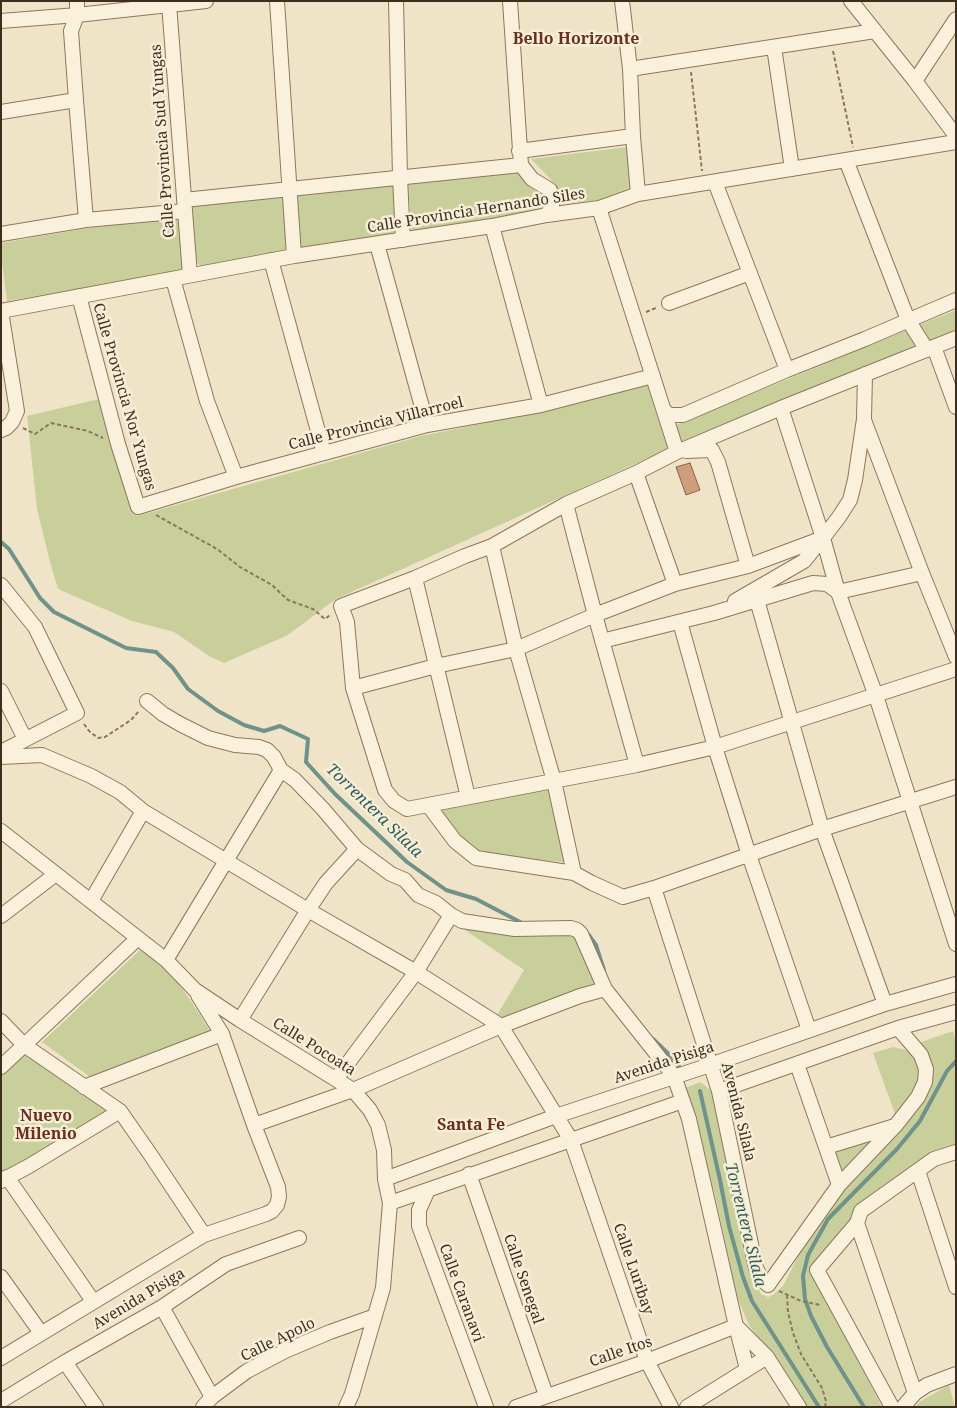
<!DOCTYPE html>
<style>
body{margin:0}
#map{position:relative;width:957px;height:1408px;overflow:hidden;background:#f0e4c8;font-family:"Noto Serif",serif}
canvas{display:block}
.frame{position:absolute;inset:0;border:2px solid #3d2e20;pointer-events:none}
</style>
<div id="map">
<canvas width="957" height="1408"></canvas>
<div class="frame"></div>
</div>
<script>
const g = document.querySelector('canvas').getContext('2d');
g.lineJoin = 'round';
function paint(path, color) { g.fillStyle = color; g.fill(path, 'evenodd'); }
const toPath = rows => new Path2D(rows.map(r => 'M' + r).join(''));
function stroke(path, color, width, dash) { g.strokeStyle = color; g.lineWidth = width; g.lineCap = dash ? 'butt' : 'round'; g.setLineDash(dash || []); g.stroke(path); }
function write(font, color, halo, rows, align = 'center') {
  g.font = font + ' "Noto Serif",serif'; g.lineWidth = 5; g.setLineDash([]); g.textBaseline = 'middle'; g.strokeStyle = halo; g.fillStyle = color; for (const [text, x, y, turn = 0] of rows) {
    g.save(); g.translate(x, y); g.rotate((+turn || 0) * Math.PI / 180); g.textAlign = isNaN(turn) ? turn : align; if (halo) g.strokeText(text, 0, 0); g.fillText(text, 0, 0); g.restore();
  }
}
paint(toPath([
 [627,147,632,187,598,200,563,204,556,185,531,159],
 [520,172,525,183,545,199,543,210,412,233,408,183],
 [392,182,398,229,395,234,305,249,302,247,300,244,296,193],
 [282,195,284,197,287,249,284,251,204,265,200,265,196,262,191,206,193,204],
 [178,218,183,271,7,301,1,254,1,243,95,227],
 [956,310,956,329,680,442,674,426],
 [647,385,668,449,336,599,288,635,224,663,209,656,174,632,132,621,58,589,50,562,37,509,27,416,99,399,120,475,137,516,421,436,545,411],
 [549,787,565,862,500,857,473,849,460,840,439,811,441,805],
 [462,928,567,932,577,937,599,983,506,1018,497,1015,524,970],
 [140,950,156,960,173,977,189,998,210,1031,90,1077,42,1042],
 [953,1031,956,1040,956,1147,854,1216,815,1264,812,1272,882,1407,805,1407,763,1345,749,1325,737,1297,715,1195,694,1118,683,1089,700,1082,711,1090,716,1099,753,1279,761,1294,768,1297,773,1295,783,1286,808,1237,829,1206,909,1120,931,1084,932,1063,918,1043],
 [893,1047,910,1051,918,1064,920,1076,918,1087,896,1117,873,1053],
 [24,1056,31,1056,107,1108,107,1114,31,1160,1,1172,1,1074,18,1059],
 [880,1136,842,1175,833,1151],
 [949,1385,955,1407,915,1407,921,1401]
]), '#c9cf9b');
stroke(toPath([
 [1,542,9,549,40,598,54,612,126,648,156,652,173,668,188,689,218,711,244,725,264,731,280,726,308,739,306,762,335,794,407,862,446,890,476,899,522,923],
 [588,934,596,945,604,970],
 [653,1039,677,1062,681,1071],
 [700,1091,720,1180,729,1226,743,1277,752,1301,819,1407],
 [864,1407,827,1347,811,1316,805,1299,803,1276,808,1255,828,1219,897,1149,920,1121,947,1071,956,1061]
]), '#6f938a', 4);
const building = toPath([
 [690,463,700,490,686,495,676,467,690,463]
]);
paint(building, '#cf9f7d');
stroke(building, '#8d5f41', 1);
const minor = toPath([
 [77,1,77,15,71,31,76,100,86,220],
 [277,1,294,256],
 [396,1,400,177,403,240],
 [510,1,521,165,532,179,550,190,552,206,547,215],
 [622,1,630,69,633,136,638,194],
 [851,1,915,81,956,136],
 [169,4,190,275],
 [1,21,77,15,206,1],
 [774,47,792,169],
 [630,69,875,31],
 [915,81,956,19],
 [1,112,76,100],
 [519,151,633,136],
 [846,160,908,320,927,350],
 [715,182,787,370],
 [184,200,521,165],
 [599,208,677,452],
 [492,226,541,405],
 [1,234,86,220,185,211],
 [377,244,427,425],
 [271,260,324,453],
 [173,279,207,401,236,477],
 [79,296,118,444,138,507,236,477,427,425,541,405,653,376],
 [669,303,750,273],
 [1,311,294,256,492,226,547,215,599,208,638,194,956,142],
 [1,311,17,411,12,422,6,428,1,430],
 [956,338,781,408,677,452,636,473,566,504,492,546,465,556,415,578,341,606,347,622,353,688,385,790,394,801,407,809,637,765,715,747,956,669],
 [934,347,956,407],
 [781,408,823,538,838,592,876,696,956,944],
 [664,410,669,415,683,415,787,370,865,339,956,300],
 [864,420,922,573,956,657],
 [686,451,712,450,718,462,748,566],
 [636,473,675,584],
 [566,504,595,615,637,765],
 [492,546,516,649,554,781,574,873],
 [415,578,468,797],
 [1,585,35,627,77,713,1,752],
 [757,600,822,829,885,1004],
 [735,601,804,561,822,539],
 [680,622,715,747,749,855,809,1030],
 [602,641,714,613,813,583,827,584,838,592,922,573],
 [353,688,436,666,516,649,595,615,675,584,748,566,823,538,839,517,850,500,855,480,864,419,865,374],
 [1,691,25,739],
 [147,701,163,714,180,724,208,738,235,745,259,747,267,750,274,757,281,770,295,780,323,809,357,849,391,874,405,880,418,895,436,903,451,915,462,921,515,929,571,928,577,930,581,934,605,989,674,1076,689,1119,736,1326,747,1369],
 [1,757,42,755,91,776,120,792,143,811,308,910,416,972,501,1026,571,1140,647,1361,671,1407],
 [428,805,455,841,476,858,574,873,592,883,623,897,654,888,822,829,956,787],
 [1,831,166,960,195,990,240,1020,353,1090,370,1110,378,1125,384,1150,385,1179,390,1203,383,1288,352,1394,346,1407],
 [654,888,719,1091,756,1268,761,1278,768,1285,839,1185,896,1125,918,1097,925,1082,926,1069,921,1055,898,1028],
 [91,901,143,811],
 [1,916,56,874],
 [166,960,281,770],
 [240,1020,308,910,326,883,357,849],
 [1,1021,24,1045,120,1111,150,1154,204,1235],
 [797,1064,839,1185],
 [1,1067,138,938],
 [336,1079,416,972,451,915],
 [84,1087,222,1034],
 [719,1091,898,1028,956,1012],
 [254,1125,353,1090,501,1026,580,996,605,989],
 [826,1147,895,1126],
 [918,1171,956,1287],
 [469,1174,546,1395],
 [7,1177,93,1301],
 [385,1179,556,1116,710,1065,885,1004,956,984],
 [1,1181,29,1166,120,1111],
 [428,1190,419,1210,419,1226,486,1407],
 [390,1203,683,1101],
 [857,1223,915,1393],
 [1,1277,41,1333],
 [162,1307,212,1397],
 [737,1327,767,1357,799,1407],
 [1,1358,204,1235,266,1214,272,1211,277,1205,279,1197,278,1187,254,1125,222,1034,198,995],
 [65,1362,96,1407],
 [1,1401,65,1362,162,1307,226,1264,299,1238],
 [203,1407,212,1397,247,1371,285,1351,330,1332,375,1316],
 [516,1407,647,1361,736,1326],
 [687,1407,767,1357],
 [892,1407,817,1270,857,1223,861,1211,934,1159,956,1152],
 [903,1407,915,1393,927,1385,956,1374]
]);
stroke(minor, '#8d765c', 16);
stroke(toPath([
 [833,51,853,147],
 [691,72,702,171],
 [646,312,658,307],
 [23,428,35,434,51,423,88,431,103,438],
 [156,515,217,549,240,567,272,585,288,600,313,609,325,619,330,615],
 [84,724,89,731,98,738,105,737,131,720,139,711],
 [779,1291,801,1301,821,1305],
 [787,1295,788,1312,793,1333,801,1354,822,1388,826,1401,825,1407]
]), '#8d765c', 2, [4, 2.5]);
stroke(minor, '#faf1dc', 14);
write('15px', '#3d2e20', '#f7eed8', [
 ["Calle Provincia Sud Yungas",163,141,-94],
 ["Calle Provincia Hernando Siles",476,211,-9],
 ["Calle Provincia Nor Yungas",124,397,74],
 ["Calle Provincia Villarroel",376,424,-14],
 ["Calle Pocoata",314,1047,32],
 ["Avenida Pisiga",664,1063,-18],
 ["Avenida Silala",738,1112,76],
 ["Calle Luribay",633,1269,71],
 ["Calle Senegal",523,1279,71],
 ["Calle Caranavi",461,1293,70],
 ["Avenida Pisiga",139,1299,-31],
 ["Calle Apolo",278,1340,-26],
 ["Calle Itos",621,1352,-19]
]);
write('bold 16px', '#6b2e1e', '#f7eed8', [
 ["Bello Horizonte",576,39],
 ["Nuevo",46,1116],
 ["Milenio",46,1134],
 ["Santa Fe",471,1125]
]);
write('italic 16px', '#2f5d5a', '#f7eed8', [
 ["Torrentera Silala",374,811,44],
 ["Torrentera Silala",745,1225,76]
]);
</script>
